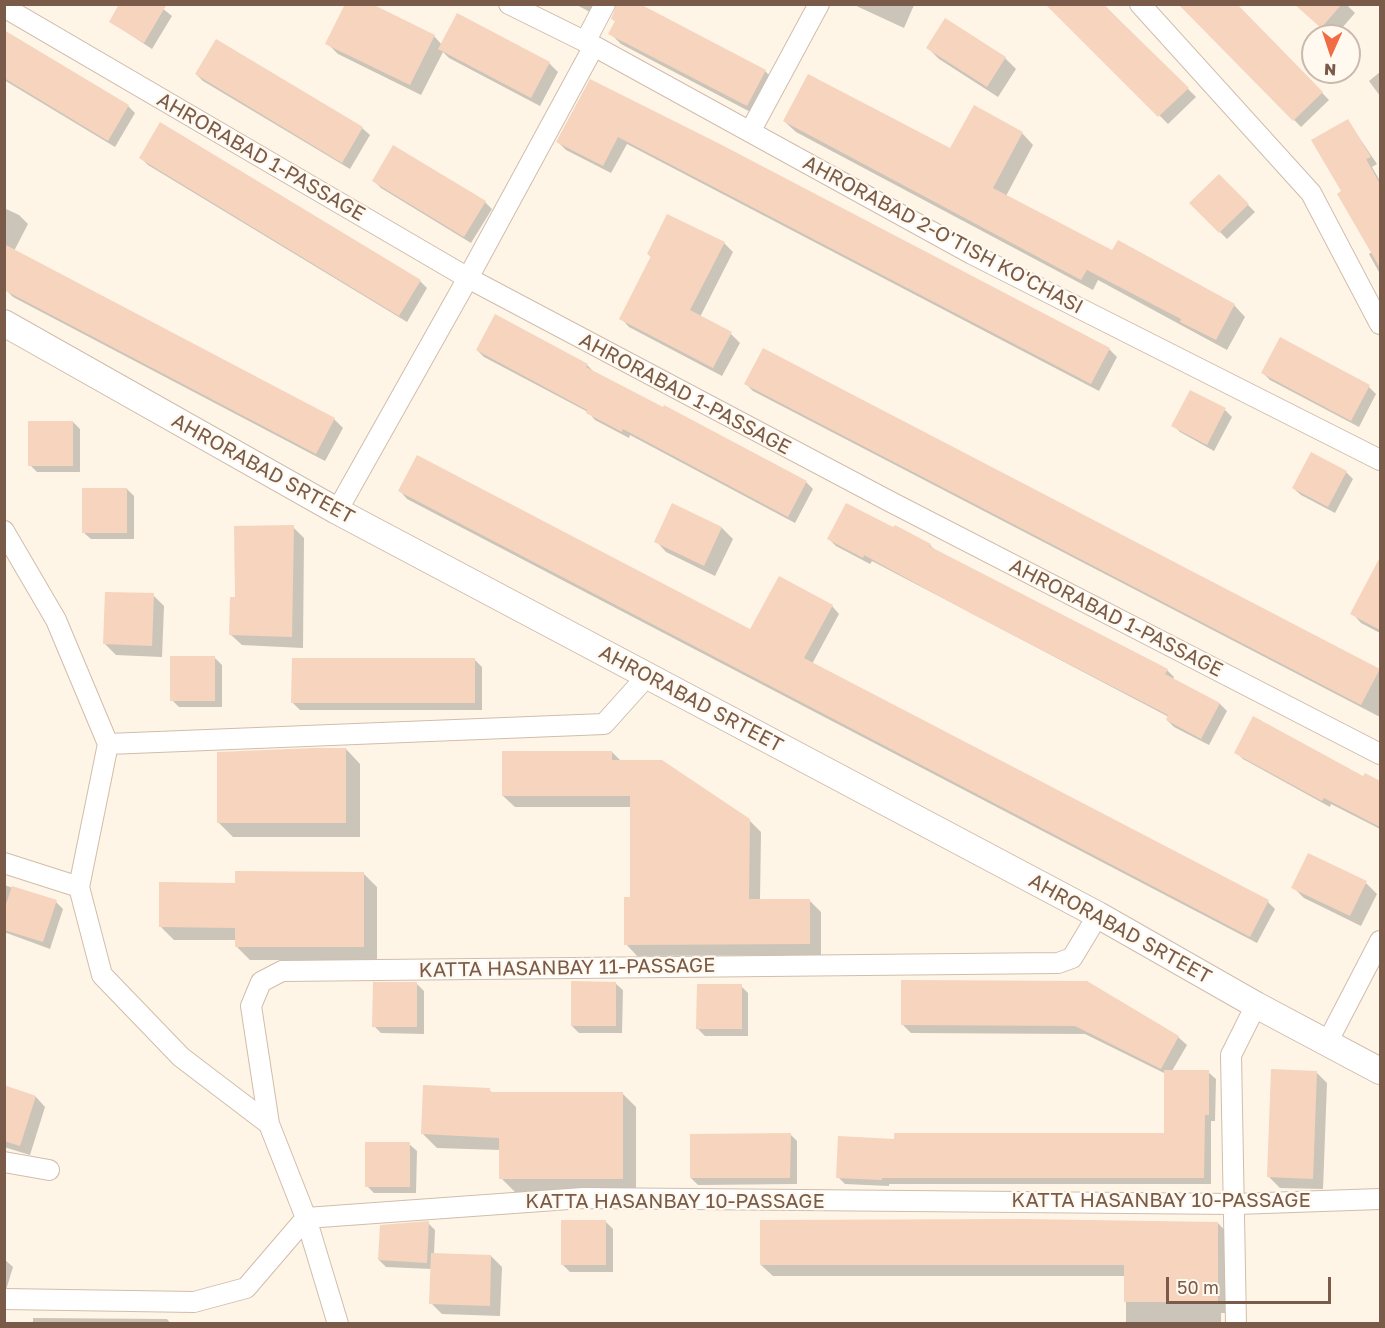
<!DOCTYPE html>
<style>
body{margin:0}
#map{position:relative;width:1385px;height:1328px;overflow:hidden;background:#fef5e7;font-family:"Golos Text",sans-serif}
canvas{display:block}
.frame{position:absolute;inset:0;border:6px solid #7a5b49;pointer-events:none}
.north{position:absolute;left:1301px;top:24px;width:60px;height:60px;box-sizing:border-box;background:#fff9ef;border:2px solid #cabaad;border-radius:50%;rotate:183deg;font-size:16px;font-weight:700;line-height:24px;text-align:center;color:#7a5b49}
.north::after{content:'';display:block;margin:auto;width:21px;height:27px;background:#f06c44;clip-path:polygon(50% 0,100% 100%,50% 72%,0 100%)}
.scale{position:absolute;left:1166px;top:1277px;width:165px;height:27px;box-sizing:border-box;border:3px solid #7a5b49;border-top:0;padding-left:8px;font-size:18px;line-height:21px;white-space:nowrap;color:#7a5b49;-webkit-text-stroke:4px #fff9ef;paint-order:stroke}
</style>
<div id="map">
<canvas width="1385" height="1328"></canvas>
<div class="frame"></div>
<div class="north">N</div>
<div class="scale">50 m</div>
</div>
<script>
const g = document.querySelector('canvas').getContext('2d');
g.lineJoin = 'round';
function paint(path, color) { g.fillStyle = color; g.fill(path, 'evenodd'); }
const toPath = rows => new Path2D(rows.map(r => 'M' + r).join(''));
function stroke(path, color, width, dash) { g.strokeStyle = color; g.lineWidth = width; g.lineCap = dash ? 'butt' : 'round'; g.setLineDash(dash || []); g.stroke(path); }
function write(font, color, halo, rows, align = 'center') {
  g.font = font + ' "Golos Text",sans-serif'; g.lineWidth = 4.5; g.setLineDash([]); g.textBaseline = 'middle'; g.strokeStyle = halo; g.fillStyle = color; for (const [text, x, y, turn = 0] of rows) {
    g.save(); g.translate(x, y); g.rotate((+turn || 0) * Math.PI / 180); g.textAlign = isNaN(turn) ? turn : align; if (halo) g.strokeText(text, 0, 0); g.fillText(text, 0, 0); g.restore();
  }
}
paint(toPath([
 [157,4,172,16,152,49,111,22],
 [575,4,613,4,601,18],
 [852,4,913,4,914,5,904,28],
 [1048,4,1103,4,1196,97,1168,124],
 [1181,4,1236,4,1329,100,1301,127],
 [1295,4,1346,4,1355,13,1335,36,1331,36],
 [612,19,765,71,776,82,758,116,621,44,610,33,616,22],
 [4,32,128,106,135,113,115,147,4,80],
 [434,36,442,45,549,63,558,72,540,106,449,58,443,52,421,95,338,54,327,43],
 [217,41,362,128,370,135,350,169,203,81,196,74],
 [928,48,1005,58,1016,69,998,97,939,59],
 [1380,72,1380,96,1369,81],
 [590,81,1109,349,1117,357,1099,391,627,144,611,173,566,150,558,142],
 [784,121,950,150,1022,133,1033,145,1006,196,1113,252,1234,305,1245,317,1227,350,1098,280,1093,290,796,132],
 [1348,121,1377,164,1372,167,1380,181,1380,274,1369,254,1372,252,1343,192],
 [161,124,420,281,427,288,407,322,148,165,141,158],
 [1219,176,1255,212,1227,239,1191,203],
 [374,181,485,202,492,209,471,243,381,188],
 [4,208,19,215,28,224,14,251,334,419,343,428,325,461,13,297,5,289],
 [724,243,733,252,700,317,731,334,740,343,722,376,629,327,621,318,652,258,648,254],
 [1281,339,1369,387,1376,394,1359,427,1270,380,1263,373],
 [477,350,587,365,595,373,806,482,813,489,795,523,630,435,629,438,595,420,588,412,484,357],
 [764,350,1380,671,1380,717,753,391,746,384],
 [1225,410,1232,417,1214,451,1180,432,1173,425],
 [73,422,80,429,80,472,37,472,30,465],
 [1346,472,1353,479,1335,513,1301,495,1293,488],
 [127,489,134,496,134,539,91,539,83,532],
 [400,491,750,631,832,606,839,614,812,664,1268,902,1275,909,1257,943,407,499],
 [673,505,722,528,733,539,715,576,666,552,656,541],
 [293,527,304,538,303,648,242,645,230,634,236,598],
 [829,539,930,545,936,551,1167,670,1174,677,1173,679,1220,704,1227,711,1209,745,1174,727,1167,720,1169,717,872,561,870,564,836,546],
 [1373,575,1380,579,1380,633,1361,623,1352,613],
 [153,595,164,606,162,657,116,655,105,644],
 [215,658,222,665,222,707,179,707,172,700],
 [475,660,482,667,482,710,300,710,293,703],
 [346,749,360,764,360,837,233,837,218,822],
 [612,752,621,761,749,820,761,832,760,900,809,900,821,912,821,955,637,956,626,944,632,899,632,807,515,807,503,796],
 [1236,752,1364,778,1365,775,1380,783,1380,829,1331,804,1330,807,1243,759],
 [1309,855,1366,883,1377,894,1361,926,1304,898,1293,887],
 [363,873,377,887,377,960,250,960,236,946,236,940,174,940,161,927,236,884],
 [4,885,56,902,63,909,50,949,4,932],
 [902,982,1178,1037,1187,1045,1172,1071,1208,1072,1216,1079,1215,1121,1211,1121,1211,1184,889,1184,889,1186,845,1184,838,1177,895,1140,1166,1134,1166,1074,1085,1034,911,1033,902,1024],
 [615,983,623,990,622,1033,579,1033,572,1026],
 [417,984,424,991,424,1034,381,1033,374,1026],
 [741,986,748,993,748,1036,705,1036,698,1029],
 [1316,1072,1327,1083,1323,1189,1280,1188,1269,1177],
 [4,1087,36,1097,45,1107,30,1155,4,1147],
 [489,1090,493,1093,622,1093,636,1107,636,1192,515,1192,501,1178,501,1150,437,1148,423,1134],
 [790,1134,797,1141,797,1184,698,1185,691,1178],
 [409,1144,417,1151,416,1193,374,1193,367,1186],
 [606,1222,613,1229,613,1272,570,1272,563,1265],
 [428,1223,435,1230,434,1254,491,1256,502,1267,500,1316,442,1314,431,1303,432,1269,386,1267,379,1260],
 [1218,1223,1229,1235,1229,1313,1221,1313,1221,1324,1126,1324,1126,1276,773,1276,761,1265],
 [4,1259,13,1267,6,1290,4,1289],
 [33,1318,167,1319,171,1324,33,1324]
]), '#0003');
paint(toPath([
 [119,4,167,4,144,43,109,22],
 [345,4,372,4,435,35,410,85,325,44],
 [617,4,640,4,766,70,747,106,608,34,615,21,611,19],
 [1045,4,1103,4,1189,88,1158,117],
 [1178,4,1237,4,1323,92,1293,121],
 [1294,4,1342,4,1321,28],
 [457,13,550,62,531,98,438,49],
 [945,18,1006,57,987,87,926,48],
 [4,30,129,105,108,141,4,78],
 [216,39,363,127,342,163,195,74],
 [808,74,950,148,974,105,1023,132,993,188,1112,250,1118,240,1235,304,1216,340,1180,322,1181,319,1087,270,1081,280,783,121],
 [590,79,718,143,1110,348,1091,384,618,137,603,166,556,142],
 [1348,119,1371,157,1366,159,1380,184,1380,268,1337,194,1341,191,1311,140],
 [160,122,421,280,399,316,139,158],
 [393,145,486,201,464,237,372,181],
 [1219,174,1249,204,1219,233,1189,203],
 [667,214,725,242,690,310,732,332,713,368,619,319,651,256,647,254],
 [4,244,335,418,316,454,4,290],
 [495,314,588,364,586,367,663,407,664,405,807,481,788,517,623,429,622,432,586,413,587,410,476,350],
 [1280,337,1370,385,1351,421,1261,373],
 [763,348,1380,669,1361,705,744,384],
 [1190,390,1226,408,1207,445,1171,426],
 [28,421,73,421,73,466,28,466],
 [1311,452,1347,471,1328,507,1292,488],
 [417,455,750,629,779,576,833,605,804,658,1269,900,1250,937,398,491],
 [82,488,127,488,127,533,82,533],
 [672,503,722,527,704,566,654,542],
 [846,503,893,527,895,525,931,544,929,546,1168,669,1165,674,1220,703,1201,739,1166,720,1168,715,972,614,864,555,863,558,827,539],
 [294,525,292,637,229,635,230,597,235,597,234,526],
 [1380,557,1380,630,1350,614],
 [105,592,154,593,152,646,103,644],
 [170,656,215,656,215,701,170,701],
 [292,658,475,658,475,703,291,703],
 [1253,716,1363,776,1365,773,1380,781,1380,827,1324,798,1322,801,1234,753],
 [314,748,346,748,346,823,217,823,217,752],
 [502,751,612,751,612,760,662,760,750,819,749,899,810,899,810,944,624,945,624,897,630,897,630,796,502,796],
 [1308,853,1367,881,1350,916,1291,888],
 [235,871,364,872,364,947,235,947,235,928,159,927,159,882,235,883],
 [12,886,57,900,43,942,4,930,4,910],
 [901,980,1087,981,1179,1036,1161,1069,1075,1026,901,1025],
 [571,981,616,982,616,1026,571,1026],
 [373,982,417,982,417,1027,372,1027],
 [697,984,742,984,742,1029,696,1029],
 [1271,1069,1317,1071,1313,1179,1267,1177],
 [1164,1070,1209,1070,1209,1115,1205,1115,1204,1178,882,1178,882,1180,836,1178,838,1136,894,1139,894,1133,1164,1133],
 [4,1085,36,1096,20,1146,4,1141],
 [423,1085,490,1088,490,1092,623,1092,623,1179,499,1179,499,1138,421,1134],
 [791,1133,790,1178,690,1178,690,1134],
 [365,1142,410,1142,410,1187,365,1187],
 [1022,1219,1218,1222,1218,1302,1124,1302,1124,1265,760,1265,760,1220],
 [561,1220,606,1220,606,1265,561,1265],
 [429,1221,427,1263,378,1260,380,1225],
 [431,1253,491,1255,490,1306,429,1304]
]), '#f6d4bd');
const minor = toPath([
 [509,4,594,46,972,254,1380,460],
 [1140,4,1311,193,1380,324],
 [4,7,468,278,889,501,1380,754],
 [585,42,605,4],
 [750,132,819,4],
 [337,511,468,278,594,46],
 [4,531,56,620,108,744,79,887,102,975,181,1057,269,1124],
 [108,744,604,724,648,675],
 [4,863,79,887],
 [1327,1043,1380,941],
 [4,1162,49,1170],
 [4,1299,194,1302,246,1288,306,1218,583,1198,1236,1204,1380,1199],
 [338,1324,306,1218,269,1124,251,1006,261,982,282,971,1058,963,1072,958,1098,915],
 [1236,1324,1231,1055,1256,1005]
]);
const tertiary = toPath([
 [4,323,337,511,1098,915,1256,1005,1380,1071]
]);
stroke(minor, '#d1bdab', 22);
stroke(tertiary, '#d1bdab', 28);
stroke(minor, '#fff', 20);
stroke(tertiary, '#fff', 26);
write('20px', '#7a5b49', '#fff9ef', [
 ["AHRORABAD 1-PASSAGE",261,157,30],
 ["AHRORABAD 2-O'TISH KO'CHASI",943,235,28],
 ["AHRORABAD 1-PASSAGE",685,394,28],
 ["AHRORABAD SRTEET",263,469,29],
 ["AHRORABAD 1-PASSAGE",1116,618,27],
 ["AHRORABAD SRTEET",691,699,28],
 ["AHRORABAD SRTEET",1120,929,29],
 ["KATTA HASANBAY 11-PASSAGE",567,968,-1],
 ["KATTA HASANBAY 10-PASSAGE",1161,1201],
 ["KATTA HASANBAY 10-PASSAGE",675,1202]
]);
</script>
